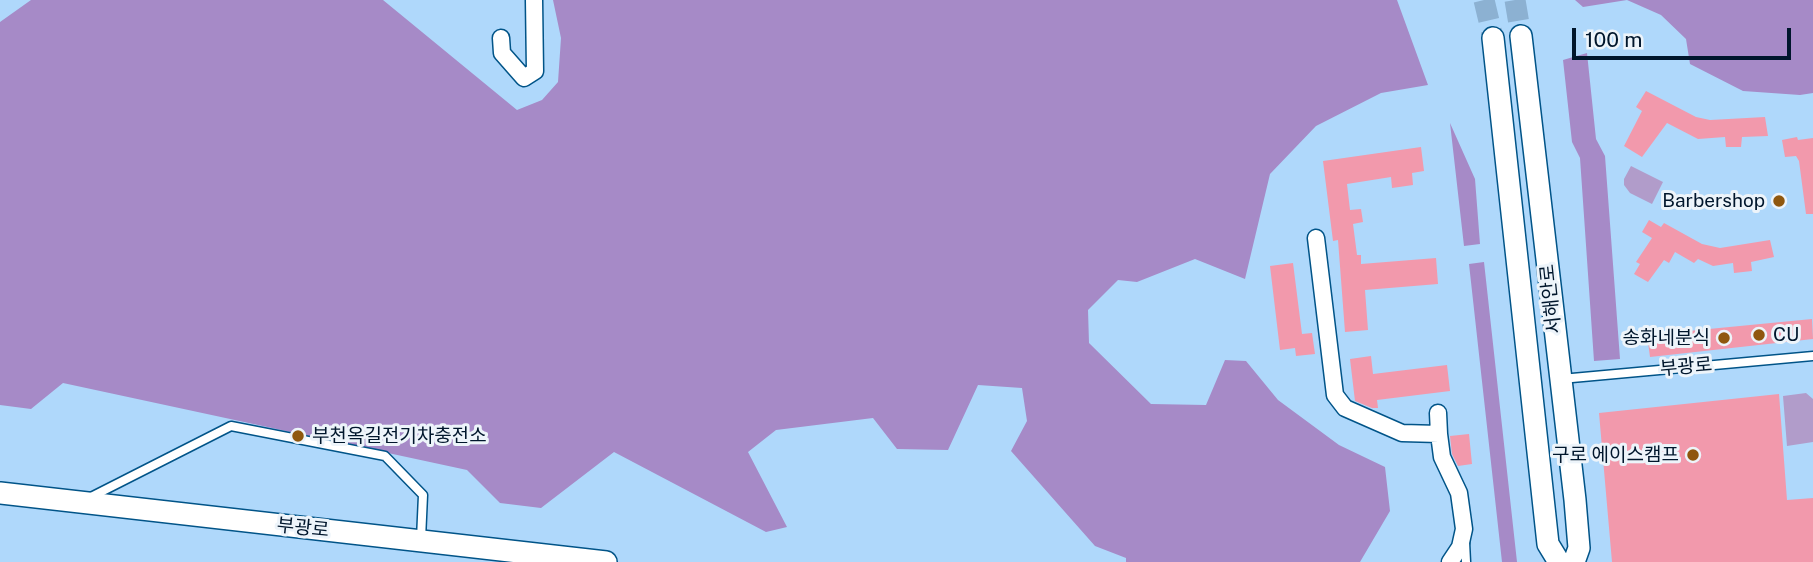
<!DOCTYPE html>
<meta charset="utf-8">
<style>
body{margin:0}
#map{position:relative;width:1813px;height:562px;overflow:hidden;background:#afd8fb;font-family:"Public Sans",sans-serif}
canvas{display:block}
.scale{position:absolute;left:1572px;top:28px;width:219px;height:32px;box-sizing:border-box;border:4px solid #00162c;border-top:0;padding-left:9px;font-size:21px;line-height:24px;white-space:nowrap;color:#00162c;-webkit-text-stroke:5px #edf4fa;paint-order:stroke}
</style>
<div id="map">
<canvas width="1813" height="562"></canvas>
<div class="scale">100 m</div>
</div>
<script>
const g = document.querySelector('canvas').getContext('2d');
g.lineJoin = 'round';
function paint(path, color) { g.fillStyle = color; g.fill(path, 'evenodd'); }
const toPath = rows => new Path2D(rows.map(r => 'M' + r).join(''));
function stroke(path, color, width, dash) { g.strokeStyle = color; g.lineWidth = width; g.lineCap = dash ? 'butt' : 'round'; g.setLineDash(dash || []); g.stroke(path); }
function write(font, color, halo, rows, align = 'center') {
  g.font = font + ' "Public Sans","Noto Sans KR",sans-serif'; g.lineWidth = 6; g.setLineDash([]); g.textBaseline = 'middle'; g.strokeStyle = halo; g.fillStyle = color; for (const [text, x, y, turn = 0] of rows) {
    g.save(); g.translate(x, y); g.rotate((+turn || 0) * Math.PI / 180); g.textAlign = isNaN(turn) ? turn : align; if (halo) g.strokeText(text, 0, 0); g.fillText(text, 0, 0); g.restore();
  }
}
paint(toPath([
 [1631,166,1663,182,1652,204,1630,193,1624,185,1624,179],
 [1806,393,1813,399,1813,442,1787,446,1783,396]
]), '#b19cca');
paint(toPath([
 [31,0,383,0,517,110,542,100,558,82,561,38,553,0,1397,0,1428,85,1381,93,1316,126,1270,174,1245,279,1195,259,1137,282,1118,280,1088,310,1089,343,1151,404,1206,405,1225,360,1246,361,1278,400,1339,445,1385,467,1390,511,1360,562,1126,562,1126,558,1095,546,1011,451,1027,421,1022,388,978,385,948,450,897,449,873,418,776,430,748,452,787,527,766,532,614,452,541,508,500,503,467,470,63,383,31,409,0,405,0,22],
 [1575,0,1813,0,1813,93,1800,95,1743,91,1690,64,1686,39,1661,15,1627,0,1583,7],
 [1587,53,1596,139,1605,156,1620,359,1594,361,1580,158,1572,142,1563,60],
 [1450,123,1475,179,1480,244,1464,246],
 [1484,262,1517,562,1502,562,1469,264]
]), '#a68ac7');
paint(toPath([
 [1646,91,1696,117,1710,120,1765,117,1768,136,1742,137,1741,147,1726,147,1725,137,1698,139,1667,123,1642,157,1624,146,1642,111,1636,107],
 [1797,137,1798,140,1813,138,1813,214,1806,214,1799,161,1796,156,1785,157,1782,140],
 [1421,147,1424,171,1412,173,1413,185,1392,188,1391,177,1347,184,1350,210,1361,209,1363,222,1353,224,1357,255,1361,255,1361,264,1436,258,1438,284,1365,290,1368,330,1345,332,1338,240,1333,241,1323,161],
 [1649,220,1661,227,1664,223,1702,244,1720,248,1770,240,1774,257,1751,262,1752,271,1734,273,1733,263,1713,266,1698,259,1694,263,1675,252,1669,263,1664,260,1648,282,1634,274,1640,264,1636,262,1652,238,1642,232],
 [1293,263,1302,334,1312,333,1315,354,1296,356,1295,348,1280,350,1270,266],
 [1812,319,1813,339,1650,357,1647,335],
 [1371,356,1373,374,1447,365,1450,391,1377,400,1378,408,1372,408,1355,401,1350,359],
 [1779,394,1787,500,1813,498,1813,562,1612,562,1599,413],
 [1469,434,1472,464,1458,466,1452,454,1450,436]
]), '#f299ac');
stroke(toPath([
 [1484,0,1493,38],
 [1515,0,1521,36]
]), '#8cb1d2', 21, [21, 10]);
const lane = toPath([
 [1561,379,1813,356],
 [89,498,231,426,385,456,423,495,421,539],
 [1465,542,1466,562]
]);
const street = toPath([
 [501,38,502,53,524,78,535,71,534,0],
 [1316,238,1335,395,1345,408,1402,433,1439,434,1442,457,1459,493,1464,529,1460,547,1450,562],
 [1438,413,1439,434]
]);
const secondary = toPath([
 [1521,36,1575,500,1579,548,1574,562],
 [1493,38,1548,544,1559,562],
 [0,493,606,562]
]);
stroke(lane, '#015488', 11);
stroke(street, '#015488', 19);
stroke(secondary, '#015488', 24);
stroke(lane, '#fff', 8);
stroke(street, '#fff', 16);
stroke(secondary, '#fff', 21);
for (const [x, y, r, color] of [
 [1779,201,7,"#8f570e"],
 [1759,335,7,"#8f570e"],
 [1724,338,7,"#8f570e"],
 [298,436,7,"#8f570e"],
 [1693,455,7,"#8f570e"]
]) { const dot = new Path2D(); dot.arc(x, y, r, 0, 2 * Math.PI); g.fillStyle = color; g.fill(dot); stroke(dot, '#edf4fa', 2.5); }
write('19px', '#00162c', '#edf4fa', [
 ["Barbershop",1765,201],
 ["CU",1773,335,"left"],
 ["송화네분식",1710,338],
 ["부천옥길전기차충전소",312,436,"left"],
 ["구로 에이스캠프",1679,455]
], 'right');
write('19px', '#00162c', '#edf4fa', [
 ["서해안로",1551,299,-96],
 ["부광로",1686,367,-5],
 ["부광로",303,528,6]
]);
</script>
